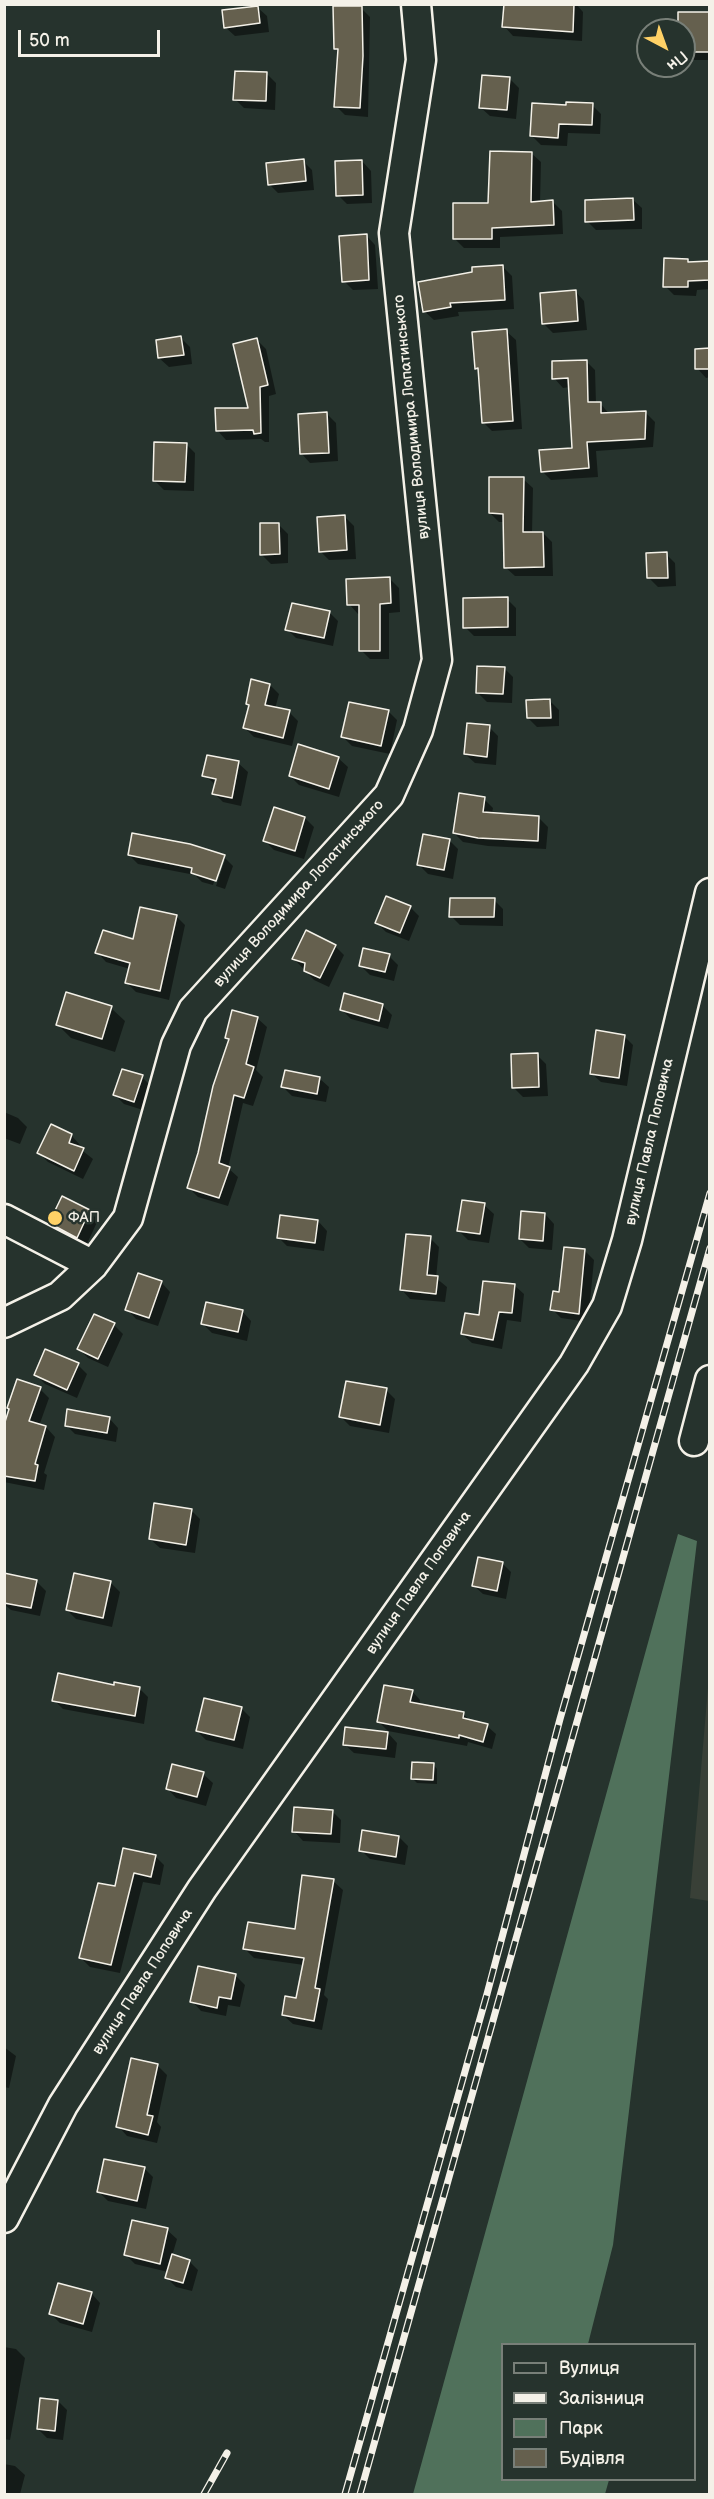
<!DOCTYPE html>
<meta charset="utf-8">
<style>
body{margin:0}
#map{position:relative;width:714px;height:2499px;overflow:hidden;background:#26332d;font-family:"Balsamiq Sans",sans-serif}
canvas{display:block}
.frame{position:absolute;inset:0;border:6px solid #f4f1e8;pointer-events:none}
.legend{position:absolute;left:501px;top:2343px;width:195px;height:138px;box-sizing:border-box;background:#26332d;border:2px solid #787f78;margin:0;padding:8px 10px;list-style:none;font-size:18px;color:#f4f1e8}
.legend li{display:flex;align-items:center;gap:12px;height:30px}
.legend b{width:30px;border:2px solid #787f78}
.north{position:absolute;left:636px;top:18px;width:60px;height:60px;box-sizing:border-box;background:#26332d;border:2px solid #787f78;border-radius:50%;rotate:139deg;font-size:16px;font-weight:700;line-height:24px;text-align:center;color:#f4f1e8}
.north::after{content:'';display:block;margin:auto;width:21px;height:27px;background:#ffd166;clip-path:polygon(50% 0,100% 100%,50% 72%,0 100%)}
.scale{position:absolute;left:18px;top:30px;width:142px;height:27px;box-sizing:border-box;border:3px solid #f4f1e8;border-top:0;padding-left:8px;font-size:18px;line-height:21px;white-space:nowrap;color:#f4f1e8;-webkit-text-stroke:4px #26332d;paint-order:stroke}
</style>
<div id="map">
<canvas width="714" height="2499"></canvas>
<div class="frame"></div>
<ul class="legend">
<li><b style="height:8px;background:#26332d"></b>Вулиця</li>
<li><b style="height:8px;background:#f4f1e8"></b>Залізниця</li>
<li><b style="height:16px;background:#50715b"></b>Парк</li>
<li><b style="height:16px;background:#65604e"></b>Будівля</li>
</ul>
<div class="north">Пн</div>
<div class="scale">50 m</div>
</div>
<script>
const g = document.querySelector('canvas').getContext('2d');
g.lineJoin = 'round';
function paint(path, color) { g.fillStyle = color; g.fill(path, 'evenodd'); }
const toPath = rows => new Path2D(rows.map(r => 'M' + r).join(''));
function stroke(path, color, width, dash) { g.strokeStyle = color; g.lineWidth = width; g.lineCap = dash ? 'butt' : 'round'; g.setLineDash(dash || []); g.stroke(path); }
function write(font, color, halo, rows, align = 'center') {
  g.font = font + ' "Balsamiq Sans",sans-serif'; g.lineWidth = 5; g.setLineDash([]); g.textBaseline = 'middle'; g.strokeStyle = halo; g.fillStyle = color; for (const [text, x, y, turn = 0] of rows) {
    g.save(); g.translate(x, y); g.rotate((+turn || 0) * Math.PI / 180); g.textAlign = isNaN(turn) ? turn : align; if (halo) g.strokeText(text, 0, 0); g.fillText(text, 0, 0); g.restore();
  }
}
paint(toPath([
 [709,1676,709,1901,690,1898]
]), '#394037');
paint(toPath([
 [678,1534,697,1541,613,2245,588,2344,502,2344,502,2480,609,2480,605,2494,413,2494]
]), '#50715b');
paint(toPath([
 [506,4,576,4,583,12,582,41,513,36,504,26],
 [257,7,267,16,269,32,235,36,225,27],
 [361,8,370,17,368,117,345,115,336,106,339,52,335,48],
 [710,14,710,60,689,60,684,56,684,30,680,30],
 [267,74,276,83,275,110,244,108,235,99],
 [510,79,519,88,516,119,490,116,480,107],
 [534,104,592,105,601,114,600,134,568,133,567,146,541,145,532,136],
 [531,153,541,162,540,203,553,202,562,211,563,234,500,237,500,248,464,248,455,239,490,205],
 [303,161,312,170,314,190,278,193,269,184],
 [362,161,371,171,372,203,347,204,338,195],
 [632,199,642,208,642,229,596,230,587,221],
 [366,235,375,245,378,289,353,290,344,281],
 [688,260,691,263,710,262,710,289,697,290,696,296,674,295,665,286],
 [503,267,512,276,514,309,458,312,459,316,434,320,424,311],
 [575,291,584,301,587,330,553,333,544,324],
 [506,331,516,340,522,429,492,431,483,422,480,372,476,368],
 [181,338,190,347,192,364,169,367,159,358],
 [257,340,266,349,276,394,269,396,269,442,265,442,261,439,226,440,217,430,250,409],
 [710,350,710,377,706,378,697,368],
 [586,361,595,370,596,404,600,403,610,415,646,413,655,422,653,447,596,451,598,477,551,480,542,471,573,449,570,387,563,388,554,378],
 [327,414,336,423,338,461,310,463,301,453],
 [186,444,195,453,194,491,164,490,154,480],
 [523,479,533,488,532,533,543,533,552,542,553,576,515,576,505,567,505,522,499,522,490,513],
 [345,517,354,526,356,559,329,560,320,551],
 [279,525,288,534,288,563,271,564,262,555],
 [666,554,675,563,676,586,658,587,649,578],
 [390,579,399,588,400,612,389,613,389,659,370,659,361,650,361,614,358,614,349,604],
 [507,599,516,608,516,636,474,636,465,627],
 [329,612,338,621,333,646,296,638,287,629],
 [504,668,513,677,512,703,487,702,478,693],
 [270,685,279,694,275,709,289,712,298,721,292,746,254,737,245,728,250,706,247,704],
 [550,701,559,710,559,726,537,727,528,718],
 [388,711,397,720,390,754,352,746,343,737],
 [489,727,498,736,496,765,475,763,465,754],
 [338,758,348,767,339,797,299,785,290,776],
 [238,763,248,772,241,806,223,802,214,793,216,785,204,775],
 [484,799,493,808,492,814,539,818,548,827,546,849,488,846,463,842,454,833],
 [305,818,314,827,304,859,274,850,265,841],
 [449,840,458,849,453,879,428,874,419,865],
 [129,855,224,857,233,866,225,889,216,886,225,860,221,860,213,885,202,882,195,875,138,864],
 [494,900,503,909,503,926,460,925,451,916],
 [410,907,419,916,409,941,386,932,377,923],
 [176,916,185,925,169,1000,136,992,127,983,130,969,106,962,97,952,134,941],
 [335,946,344,955,329,987,314,980,294,959],
 [389,956,398,965,394,981,370,975,360,965],
 [383,1006,392,1015,388,1029,351,1019,342,1010],
 [111,1008,125,1021,115,1052,71,1038,57,1024],
 [257,1018,267,1027,256,1070,263,1077,253,1106,243,1103,228,1168,238,1177,228,1206,198,1197,189,1188,230,1041,226,1037],
 [624,1036,633,1045,627,1086,601,1082,591,1073],
 [537,1055,546,1064,548,1096,523,1097,514,1088],
 [142,1077,151,1086,143,1110,124,1104,115,1095],
 [319,1078,329,1087,326,1102,292,1096,283,1087],
 [4,1112,18,1118,27,1127,20,1144,4,1138],
 [71,1135,80,1145,79,1148,93,1159,83,1179,48,1162,39,1153],
 [484,1205,494,1214,489,1243,468,1240,458,1230],
 [89,1211,98,1220,86,1246,60,1232,50,1223],
 [545,1214,554,1224,552,1250,529,1248,520,1239],
 [318,1221,327,1231,324,1251,287,1246,278,1237],
 [430,1238,439,1247,436,1278,447,1287,445,1302,410,1299,401,1289],
 [585,1251,594,1260,588,1322,561,1318,552,1309],
 [161,1282,170,1292,158,1326,136,1319,127,1309],
 [514,1285,524,1294,521,1322,507,1320,502,1349,472,1343,462,1334],
 [242,1311,251,1321,247,1341,212,1333,203,1324],
 [114,1325,123,1334,108,1367,88,1358,79,1349],
 [78,1365,87,1374,77,1398,45,1384,36,1375],
 [40,1389,49,1398,39,1426,46,1427,55,1437,44,1473,47,1475,44,1490,4,1482,4,1429],
 [386,1390,395,1399,389,1433,350,1426,341,1417],
 [109,1418,118,1428,116,1442,75,1434,66,1425],
 [191,1510,200,1519,195,1553,160,1548,150,1539],
 [502,1563,511,1572,506,1599,483,1594,473,1585],
 [75,1575,111,1583,120,1592,112,1627,76,1619,67,1610],
 [36,1581,46,1591,40,1616,11,1610,4,1604,4,1588],
 [115,1687,139,1688,148,1697,144,1724,63,1709,54,1700],
 [412,1691,420,1700,419,1705,463,1714,471,1721,487,1726,496,1734,492,1749,468,1742,467,1746,388,1731,379,1722],
 [241,1708,250,1717,243,1749,206,1740,197,1731],
 [388,1733,397,1743,395,1758,354,1753,344,1744],
 [433,1764,437,1769,437,1784,417,1783,413,1779],
 [203,1774,213,1783,206,1806,176,1798,167,1788],
 [332,1811,341,1820,340,1843,303,1841,294,1831],
 [399,1837,408,1846,405,1865,370,1859,361,1850],
 [124,1850,155,1856,164,1865,160,1885,143,1882,120,1973,90,1967,81,1958,116,1888],
 [333,1881,343,1890,324,1995,328,1999,322,2030,293,2024,283,2015,297,2000,304,1965,254,1958,245,1949,296,1930],
 [235,1975,245,1985,240,2007,228,2005,226,2016,201,2011,192,2001],
 [4,2047,16,2056,9,2088,4,2087],
 [132,2060,158,2066,167,2075,157,2122,161,2127,157,2143,127,2136,118,2126],
 [144,2168,153,2177,146,2209,108,2201,99,2192],
 [167,2230,177,2239,172,2256,189,2261,198,2270,192,2291,176,2287,166,2277,168,2272,135,2264,126,2255],
 [91,2293,100,2303,92,2332,60,2323,51,2314],
 [4,2347,16,2349,25,2358,10,2440,4,2439],
 [58,2401,67,2410,63,2440,47,2438,38,2429],
 [4,2464,15,2466,25,2475,20,2494,4,2494]
]), '#0007');
const building = toPath([
 [504,4,574,4,573,32,502,27,504,4],
 [258,6,260,23,224,28,222,10,258,6],
 [333,6,362,6,363,56,360,108,334,107,338,49,334,49,333,6],
 [678,12,710,12,710,52,684,52,684,30,678,30,678,12],
 [235,71,267,72,266,101,233,100,235,71],
 [482,75,510,77,507,110,479,108,482,75],
 [566,102,593,103,592,125,559,124,558,138,530,136,532,103,566,105,566,102],
 [490,151,532,152,531,202,553,200,554,225,492,228,492,239,453,239,453,203,488,203,490,151],
 [304,159,306,181,268,185,266,163,304,159],
 [362,160,363,195,336,196,335,161,362,160],
 [633,198,634,220,585,222,585,200,633,198],
 [367,234,369,280,342,282,339,236,367,234],
 [664,258,688,259,688,262,710,261,710,280,688,281,688,287,663,287,664,258],
 [503,265,505,300,450,303,451,307,423,312,418,282,472,272,472,267,503,265],
 [576,290,578,321,542,324,540,293,576,290],
 [507,329,513,421,482,423,478,368,475,369,472,332,507,329],
 [181,336,184,355,158,358,156,340,181,336],
 [257,338,268,385,260,387,261,433,254,434,253,430,216,431,215,408,248,408,233,344,257,338],
 [710,348,710,369,695,369,695,349,710,348],
 [587,360,588,402,601,402,601,413,646,411,645,439,587,442,589,468,541,472,539,450,572,448,568,378,552,379,552,361,587,360],
 [327,412,329,453,300,454,298,414,327,412],
 [154,442,187,443,185,482,153,481,154,442],
 [489,477,524,477,523,532,543,532,544,567,504,568,503,514,489,513,489,477],
 [345,515,347,550,319,552,317,517,345,515],
 [260,523,279,523,280,554,260,555,260,523],
 [667,552,668,578,647,578,646,553,667,552],
 [390,577,391,603,380,604,380,651,359,651,359,605,347,605,346,579,390,577],
 [508,597,508,627,463,628,463,598,508,597],
 [292,603,330,611,324,638,285,630,292,603],
 [477,666,505,667,503,694,476,693,477,666],
 [251,679,270,684,265,705,290,710,283,738,243,728,249,705,246,704,251,679],
 [550,699,551,718,527,718,526,700,550,699],
 [349,702,389,710,381,746,341,737,349,702],
 [467,723,490,725,487,757,464,754,467,723],
 [298,744,339,757,329,789,289,776,298,744],
 [207,755,239,761,232,798,212,794,216,779,202,776,207,755],
 [459,793,485,797,483,812,539,816,538,841,478,838,453,833,459,793],
 [274,807,305,817,295,851,263,841,274,807],
 [132,833,190,844,225,855,216,881,191,873,192,868,128,855,132,833],
 [423,834,450,839,444,870,417,865,423,834],
 [386,896,411,906,400,933,375,923,386,896],
 [450,898,495,898,494,917,449,917,450,898],
 [140,907,177,915,160,991,125,983,130,963,95,953,103,930,133,939,140,907],
 [306,930,336,945,320,978,304,971,305,963,292,959,306,930],
 [363,948,390,954,385,972,359,966,363,948],
 [66,992,112,1006,102,1039,56,1025,66,992],
 [344,993,383,1004,379,1021,340,1010,344,993],
 [232,1010,258,1017,246,1064,254,1067,244,1098,234,1095,219,1163,230,1167,219,1198,187,1188,198,1153,213,1086,229,1039,225,1038,232,1010],
 [596,1030,625,1035,619,1078,590,1074,596,1030],
 [538,1053,539,1087,512,1088,511,1054,538,1053],
 [122,1069,143,1075,134,1102,113,1095,122,1069],
 [285,1070,320,1077,317,1094,281,1087,285,1070],
 [51,1124,72,1134,69,1143,84,1148,74,1171,37,1153,51,1124],
 [62,1196,90,1210,77,1238,49,1223,62,1196],
 [462,1200,485,1203,480,1234,457,1231,462,1200],
 [521,1211,545,1213,543,1241,519,1239,521,1211],
 [280,1215,318,1220,315,1243,277,1238,280,1215],
 [406,1234,431,1236,427,1275,438,1276,436,1294,400,1290,406,1234],
 [564,1247,585,1249,579,1314,550,1310,553,1291,559,1292,564,1247],
 [138,1273,162,1281,149,1318,125,1310,138,1273],
 [483,1281,515,1284,512,1313,499,1312,493,1340,461,1334,465,1313,479,1315,483,1281],
 [206,1302,243,1310,238,1332,201,1324,206,1302],
 [94,1314,115,1323,98,1359,77,1349,94,1314],
 [45,1349,79,1363,67,1390,34,1375,45,1349],
 [17,1379,41,1387,29,1421,46,1426,35,1464,38,1465,35,1481,4,1476,4,1425,9,1409,7,1408,17,1379],
 [346,1381,387,1388,380,1425,339,1417,346,1381],
 [67,1409,110,1417,107,1433,65,1426,67,1409],
 [154,1503,192,1509,186,1545,149,1539,154,1503],
 [478,1557,503,1562,497,1591,472,1586,478,1557],
 [4,1573,37,1580,31,1608,4,1603,4,1573],
 [74,1573,111,1581,103,1618,66,1610,74,1573],
 [58,1673,114,1685,114,1682,140,1687,135,1716,52,1701,58,1673],
 [384,1685,413,1690,410,1702,464,1712,463,1718,488,1724,483,1742,459,1735,459,1738,377,1722,384,1685],
 [204,1698,242,1707,234,1740,196,1731,204,1698],
 [345,1727,388,1732,386,1749,343,1745,345,1727],
 [412,1762,434,1763,433,1780,411,1779,412,1762],
 [172,1764,204,1772,197,1797,166,1789,172,1764],
 [294,1807,333,1810,331,1834,292,1832,294,1807],
 [362,1830,399,1836,396,1857,359,1851,362,1830],
 [123,1848,156,1855,151,1877,134,1873,111,1965,79,1958,98,1883,115,1886,123,1848],
 [302,1875,334,1879,315,1988,320,1989,314,2021,282,2015,285,1996,296,1998,304,1958,243,1949,248,1922,295,1929,302,1875],
 [198,1966,236,1974,231,1999,219,1997,217,2008,190,2002,198,1966],
 [131,2058,158,2064,147,2115,153,2116,148,2135,116,2127,131,2058],
 [104,2159,145,2167,137,2201,97,2192,104,2159],
 [132,2220,168,2228,160,2264,124,2255,132,2220],
 [172,2254,190,2260,183,2283,165,2278,172,2254],
 [58,2283,92,2292,83,2324,49,2314,58,2283],
 [40,2398,58,2400,55,2431,37,2429,40,2398]
]);
paint(building, '#65604e');
stroke(building, '#f4f1e8', 1.5);
const minor = toPath([
 [4,1219,93,1265],
 [4,1323,60,1296,93,1265,128,1218,176,1045,193,1010,389,795,418,730,437,660,394,233,421,60,416,4],
 [694,1441,710,1380],
 [4,2218,63,2105,202,1889,574,1364,607,1306,627,1240,710,893]
]);
stroke(minor, '#f4f1e8', 33);
stroke(minor, '#26332d', 28);
const rail = toPath([
 [204,2494,227,2453],
 [345,2494,487,1994,560,1719,710,1193],
 [360,2494,710,1248]
]);
stroke(rail, '#f4f1e8', 7);
stroke(rail, '#26332d', 4.5, [14]);
for (const [x, y, r, color] of [
 [55,1218,8,"#ffd166"]
]) { const dot = new Path2D(); dot.arc(x, y, r, 0, 2 * Math.PI); g.fillStyle = color; g.fill(dot); stroke(dot, '#26332d', 2); }
write('15px', '#f4f1e8', '#26332d', [
 ["вулиця Володимира Лопатинського",412,417,-96],
 ["вулиця Володимира Лопатинського",299,894,-48],
 ["вулиця Павла Поповича",650,1142,-77],
 ["вулиця Павла Поповича",419,1583,-55],
 ["вулиця Павла Поповича",143,1982,-57]
]);
write('15px', '#f4f1e8', '#26332d', [
 ["ФАП",68,1218]
], 'left');
</script>
